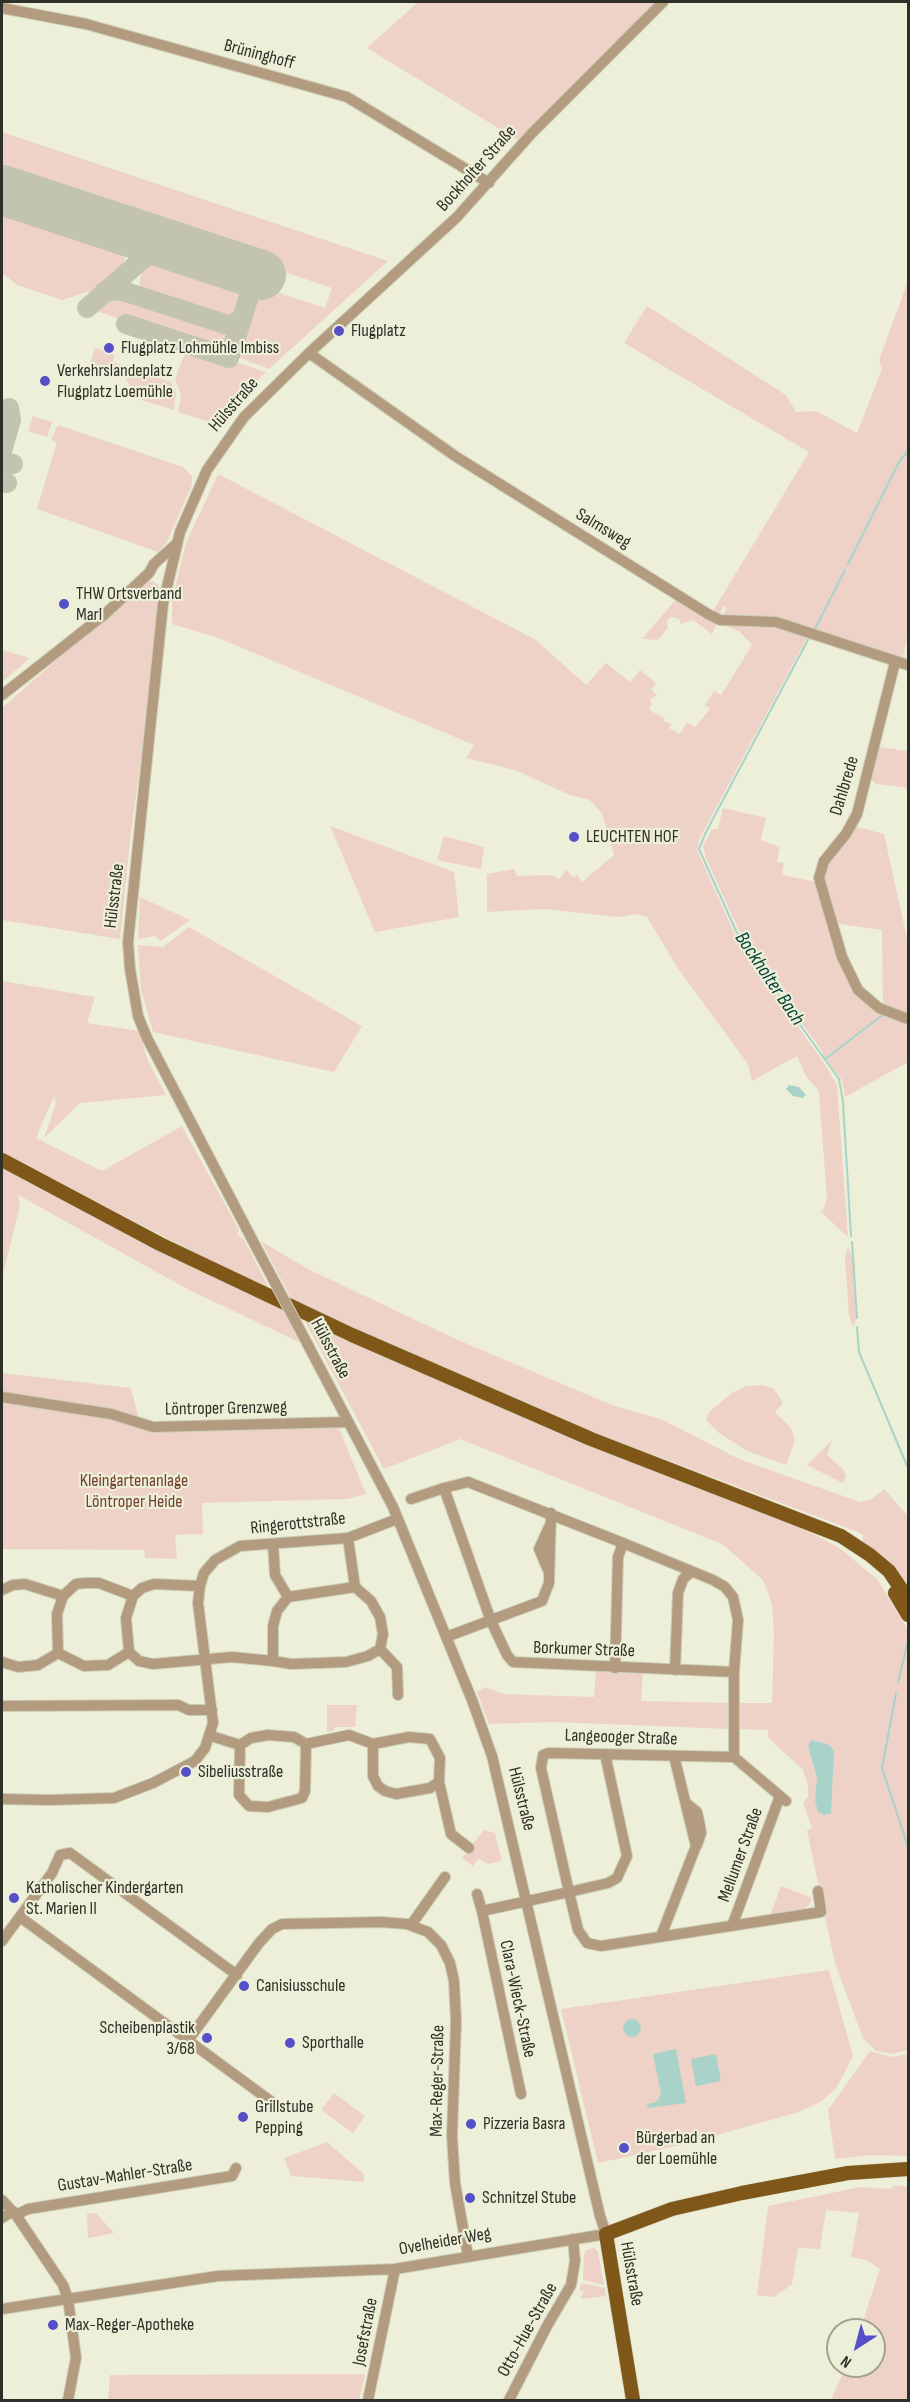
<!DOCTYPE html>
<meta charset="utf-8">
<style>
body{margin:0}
#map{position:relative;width:910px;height:2402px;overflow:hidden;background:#eeefd8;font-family:"Sofia Sans Condensed",sans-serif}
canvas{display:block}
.frame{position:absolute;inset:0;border:3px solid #2f3027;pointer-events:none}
.north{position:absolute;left:826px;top:2318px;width:60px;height:60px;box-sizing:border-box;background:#eeefd8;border:2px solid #a2a391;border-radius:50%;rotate:216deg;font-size:16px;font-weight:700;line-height:24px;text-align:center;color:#2f3027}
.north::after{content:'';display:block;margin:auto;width:21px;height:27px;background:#5450c7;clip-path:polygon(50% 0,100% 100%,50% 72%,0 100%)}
</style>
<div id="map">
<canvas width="910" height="2402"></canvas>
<div class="frame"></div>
<div class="north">N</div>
</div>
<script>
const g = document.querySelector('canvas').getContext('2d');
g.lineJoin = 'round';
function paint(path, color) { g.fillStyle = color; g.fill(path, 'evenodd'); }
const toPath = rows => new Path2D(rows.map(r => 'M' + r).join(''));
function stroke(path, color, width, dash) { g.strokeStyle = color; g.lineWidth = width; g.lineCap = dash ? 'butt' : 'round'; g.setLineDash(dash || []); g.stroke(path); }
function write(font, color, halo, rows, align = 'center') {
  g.font = font + ' "Sofia Sans Condensed",sans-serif'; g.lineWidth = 4.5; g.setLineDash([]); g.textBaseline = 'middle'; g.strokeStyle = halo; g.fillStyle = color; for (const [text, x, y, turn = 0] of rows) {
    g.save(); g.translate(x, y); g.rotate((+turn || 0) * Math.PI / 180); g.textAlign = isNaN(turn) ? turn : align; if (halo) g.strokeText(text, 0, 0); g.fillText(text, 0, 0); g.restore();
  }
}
paint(toPath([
 [418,2,658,2,606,51,521,142,367,48],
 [2,132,388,261,269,369,235,356,258,286,325,308,332,288,2,177],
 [2,200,118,239,127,250,123,264,91,291,62,300,17,285,2,273],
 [165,255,239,281,245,292,236,316,220,320,143,291,139,283,142,271,156,258],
 [908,281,908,635,902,660,775,618,721,617,727,608,724,606,718,616,712,613,809,452,624,343,647,306,786,395,796,412,816,411,857,433,882,369,879,360],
 [120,295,229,331,232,336,227,351,222,353,96,311,112,297],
 [187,347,192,348,266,372,216,424,178,412,181,394,175,380],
 [95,348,114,354,112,372,90,364],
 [114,362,171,382,176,392,174,410,131,397,130,385,124,376,114,373],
 [33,416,52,422,47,437,28,431],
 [58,425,183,467,192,476,192,485,167,542,158,552,37,509,57,442,51,440],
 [218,474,536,640,586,685,606,663,630,682,640,670,656,683,651,690,657,695,650,700,652,704,649,710,665,718,664,721,671,724,669,728,680,734,687,722,695,727,710,709,705,705,714,691,721,695,752,645,740,632,727,626,768,624,808,636,700,838,697,850,740,946,822,1060,837,1085,848,1237,820,1211,823,1210,827,1198,819,1094,817,1089,806,1076,797,1056,752,1081,748,1064,679,970,647,917,638,914,618,917,544,909,487,912,487,874,514,869,517,876,553,875,559,879,566,870,574,878,577,875,582,882,614,855,602,814,590,800,570,795,515,770,466,758,474,745,216,637,172,624,172,600,186,543],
 [152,581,158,584,160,591,154,663,130,840,120,939,2,920,2,708,144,583],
 [678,597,718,622,712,634,693,620,681,624,679,619,672,617,667,621,668,628,658,640,642,639],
 [2,650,30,658,2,682],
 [877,747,908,751,908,788,876,784,869,777],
 [723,808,766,818,761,840,780,847,777,862,784,863,782,875,817,882,852,985,868,1006,908,1023,908,1062,845,1097,842,1080,825,1059,885,1016,824,1058,822,1051,746,946,706,858,703,846,712,829,718,829],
 [330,826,454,872,459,917,375,932],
 [854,826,884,834,908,943,908,1018,883,1008,882,930,833,923,822,891,828,861],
 [444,836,484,847,481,869,437,860],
 [140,897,190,920,161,941,155,936,138,939],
 [189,927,362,1026,334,1072,153,1032,141,990,138,945,163,947],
 [2,981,95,997,87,1023,139,1031,148,1061,166,1095,80,1103,44,1138,56,1103,54,1096,36,1138,102,1171,182,1126,239,1230,237,1235,243,1238,271,1292,2,1153],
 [2,1168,283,1310,299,1342,189,1290,18,1195,20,1205,2,1278],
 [261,1241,308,1269,458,1340,612,1405,663,1420,739,1459,860,1502,872,1499,884,1489,908,1516,908,1594,863,1545,863,1535,858,1532,569,1423,293,1302],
 [848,1247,855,1264,856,1319,853,1327,849,1316,845,1258],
 [305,1321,545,1427,790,1522,838,1547,877,1579,908,1630,908,2050,892,2054,876,2051,863,2038,835,1964,807,1830,812,1828,803,1802,808,1797,808,1786,803,1770,776,1745,768,1737,768,1730,737,1729,737,1703,772,1703,774,1633,772,1604,763,1580,722,1544,460,1439,384,1469],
 [2,1373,131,1388,139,1419,155,1425,338,1426,366,1494,348,1499,202,1503,203,1534,175,1535,177,1559,145,1558,144,1550,2,1549],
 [763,1385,774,1389,783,1403,775,1412,791,1428,795,1440,786,1465,747,1451,719,1433,706,1420,709,1412,732,1393,746,1386],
 [832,1440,827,1455,843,1469,846,1476,843,1483,807,1465],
 [596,1671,643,1673,641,1701,730,1703,729,1729,554,1722,489,1724,477,1692,485,1687,504,1694,594,1697],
 [327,1705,357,1705,355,1727,335,1727,333,1731,327,1732],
 [484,1830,495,1833,502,1861,488,1864,478,1859,473,1866,462,1858],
 [781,1886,812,1898,810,1904,801,1912,770,1916],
 [829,1970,853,2056,837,2087,822,2101,799,2112,685,2144,598,2163,561,2009],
 [870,2051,892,2057,908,2054,908,2156,871,2155,835,2159,828,2110],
 [334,2093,365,2116,353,2133,321,2110],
 [327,2142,364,2174,364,2182,291,2176,284,2158],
 [894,2185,908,2187,908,2400,831,2400,846,2366,874,2366,874,2330,860,2330,880,2269,866,2260,851,2257,859,2213,826,2210,820,2249,798,2248,792,2284,774,2297,757,2295,768,2206,861,2187,891,2189],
 [96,2213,114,2233,88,2238,87,2214],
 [594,2248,598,2251,604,2285,583,2280,584,2254,586,2250],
 [582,2283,605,2288,606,2296,580,2299,584,2292,579,2289],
 [365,2374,359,2400,108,2400,110,2375]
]), '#eed2c8');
paint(toPath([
 [789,1085,799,1087,806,1095,803,1098,793,1096,786,1089],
 [811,1740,830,1745,834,1752,831,1813,825,1815,818,1812,815,1800,817,1777,808,1746],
 '623 2028a9 9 0 1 1 18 0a9 9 0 1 1-18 0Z',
 [676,2049,686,2103,648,2108,647,2104,656,2102,661,2094,653,2054],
 [716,2054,721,2081,696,2086,691,2059]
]), '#a9d3c8');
stroke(toPath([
 [848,564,899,462,908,451],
 [814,631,845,570],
 [810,636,706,832,699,849,742,944,839,1079,843,1102,851,1236],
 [825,1059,884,1014],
 [852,1242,857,1318],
 [857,1327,859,1352,908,1468],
 [898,1683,907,1644],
 [896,1693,882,1768,908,1847]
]), '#a9d3c8', 2);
stroke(toPath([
 [128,231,137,235,144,246,140,261],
 [104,292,120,290,231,326,242,318,252,287,249,275,235,267],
 [87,308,155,248,170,245],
 [126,324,229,358,243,316],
 [2,451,11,420,9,408],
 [2,461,13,464],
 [2,482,7,483]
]), '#c2c4b0', 20);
stroke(toPath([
 [2,190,261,275]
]), '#c2c4b0', 50);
const minor = toPath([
 [2,8,86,24,347,97,489,183],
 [309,353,455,456,708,614,720,620,776,622,908,665],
 [895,662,857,814,846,834,824,861,819,878,842,957,858,990,879,1008,908,1019],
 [2,695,105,614,149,573,154,564,175,545],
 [255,1245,147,1038,138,1016,130,969,128,942,163,604,180,532,207,470,244,417,309,353,457,217,532,133,663,2],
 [2,1397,111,1414,153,1427,347,1422],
 [468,1482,623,1543,713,1580,725,1587,733,1597,738,1620,734,1672,513,1662,507,1655,491,1621,444,1488,468,1482],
 [411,1499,444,1488],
 [348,1538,355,1587],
 [273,1544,275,1575,288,1597],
 [548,1570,539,1549,549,1527],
 [355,1587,371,1601,380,1617,383,1634,380,1649,368,1656,346,1662,291,1664,273,1661,273,1626,277,1611,288,1597,355,1587],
 [2,1590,13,1585,25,1584,63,1596,76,1584,85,1583,99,1583,133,1596,142,1588,154,1584,200,1586],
 [446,1637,542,1601,549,1583,551,1513],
 [380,1649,397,1667,398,1695],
 [129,1652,126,1618,133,1596],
 [58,1653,57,1614,63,1596],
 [2,1662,18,1667,38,1665,58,1653,84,1666,108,1665,129,1652,139,1661,153,1664,232,1657,273,1661],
 [615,1668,618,1557,623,1543],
 [675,1670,678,1593,683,1579,691,1572],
 [2,1706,178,1705,189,1710,212,1710],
 [211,1736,240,1745,251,1738,268,1735,294,1737,306,1744,349,1735,373,1744,409,1737,430,1739,440,1758,439,1782,430,1788,396,1794,385,1791,378,1786,373,1776,373,1744],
 [240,1745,239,1795,249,1806,268,1807,302,1798,305,1791,306,1744],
 [605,1754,627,1856,617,1878,608,1883,569,1892,578,1930,587,1943,601,1946,821,1912,818,1891],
 [734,1757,734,1672],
 [439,1782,451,1834,469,1848],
 [2,1799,50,1800,114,1798,153,1783,195,1761,205,1748,213,1723,198,1603,200,1586,204,1573,215,1560,240,1546,348,1538,397,1519],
 [686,1803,697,1812,700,1826,701,1833,697,1845],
 [477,1894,482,1911,569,1892,541,1768,543,1755,549,1753,734,1757,786,1801],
 [482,1911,521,2094],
 [20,1917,276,2105],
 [411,1925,445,1877],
 [732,1926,780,1796],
 [661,1936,696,1846,674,1756],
 [2,1941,52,1873,60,1855,70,1853,237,1975],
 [189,2039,259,1943,272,1929,282,1924,381,1922,407,1924,428,1932,441,1945,450,1963,454,1981,456,2021,452,2136,455,2183,468,2256],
 [2,2200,16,2215,63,2285,68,2299,76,2358,68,2400],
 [16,2215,28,2209,232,2176,236,2168],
 [2,2218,13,2211],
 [2,2309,218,2276,395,2269,606,2234,600,2216,492,1756,472,1700,393,1507,308,1345],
 [368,2400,395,2269],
 [509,2400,547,2326,571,2285,575,2261,573,2239]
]);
const major = toPath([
 [2,1160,160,1244,352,1335,591,1439,841,1536,870,1555,889,1571,908,1599],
 [895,1593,908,1615],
 [633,2400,606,2234,672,2209,742,2193,848,2173,908,2169]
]);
stroke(minor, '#cccdb8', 12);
stroke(major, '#cccdb8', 15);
stroke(minor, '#b29b7e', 10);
stroke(major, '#7e5719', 14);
const minorBridge = toPath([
 [255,1245,308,1345]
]);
stroke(minorBridge, '#cccdb8', 12, []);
stroke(minorBridge, '#b29b7e', 10);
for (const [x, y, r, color] of [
 [339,331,6,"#5450c7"],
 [109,348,6,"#5450c7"],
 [45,381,6,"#5450c7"],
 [64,604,6,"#5450c7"],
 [574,837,6,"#5450c7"],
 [186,1772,6,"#5450c7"],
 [14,1898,6,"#5450c7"],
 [244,1986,6,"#5450c7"],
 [207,2038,6,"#5450c7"],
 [290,2043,6,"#5450c7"],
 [243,2117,6,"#5450c7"],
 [471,2124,6,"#5450c7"],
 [624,2148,6,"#5450c7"],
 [470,2198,6,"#5450c7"],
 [53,2325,6,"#5450c7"]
]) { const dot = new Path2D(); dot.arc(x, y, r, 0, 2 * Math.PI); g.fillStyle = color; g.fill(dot); stroke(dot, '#eeefd8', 2); }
write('18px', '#2f3027', '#eeefd8', [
 ["Brüninghoff",259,55,15],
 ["Bockholter Straße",477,169,-48],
 ["Hülsstraße",234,405,-49],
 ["Salmsweg",603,529,31],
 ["Dahlbrede",845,786,-73],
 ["Hülsstraße",115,896,-83],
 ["Hülsstraße",330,1349,62],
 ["Löntroper Grenzweg",226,1409,-1],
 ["Ringerottstraße",298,1524,-6],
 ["Borkumer Straße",584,1650,2],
 ["Langeooger Straße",621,1738,2],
 ["Hülsstraße",521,1799,76],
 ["Mellumer Straße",741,1855,-70],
 ["Clara-Wieck-Straße",517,1999,78],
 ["Max-Reger-Straße",438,2081,-89],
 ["Gustav-Mahler-Straße",125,2176,-9],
 ["Ovelheider Weg",445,2242,-10],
 ["Hülsstraße",631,2274,80],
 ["Otto-Hue-Straße",528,2330,-61],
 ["Josefstraße",366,2332,-79]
]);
write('18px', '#2f3027', '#eeefd8', [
 ["Flugplatz",351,331],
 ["Flugplatz Lohmühle Imbiss",121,348],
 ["Verkehrslandeplatz",57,371],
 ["Flugplatz Loemühle",57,392],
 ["THW Ortsverband",76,594],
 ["Marl",76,615],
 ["LEUCHTEN HOF",586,837],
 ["Sibeliusstraße",198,1772],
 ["Katholischer Kindergarten",26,1888],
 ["St. Marien II",26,1909],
 ["Canisiusschule",256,1986],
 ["Scheibenplastik",195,2028,"right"],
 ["3/68",195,2049,"right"],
 ["Sporthalle",302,2043],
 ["Grillstube",255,2107],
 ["Pepping",255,2128],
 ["Pizzeria Basra",483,2124],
 ["Bürgerbad an",636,2138],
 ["der Loemühle",636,2159],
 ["Schnitzel Stube",482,2198],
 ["Max-Reger-Apotheke",65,2325]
], 'left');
write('18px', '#733f2d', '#eeefd8', [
 ["Kleingartenanlage",134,1481],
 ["Löntroper Heide",134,1502]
]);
write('italic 20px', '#044338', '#eeefd8', [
 ["Bockholter Bach",769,979,56]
]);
</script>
